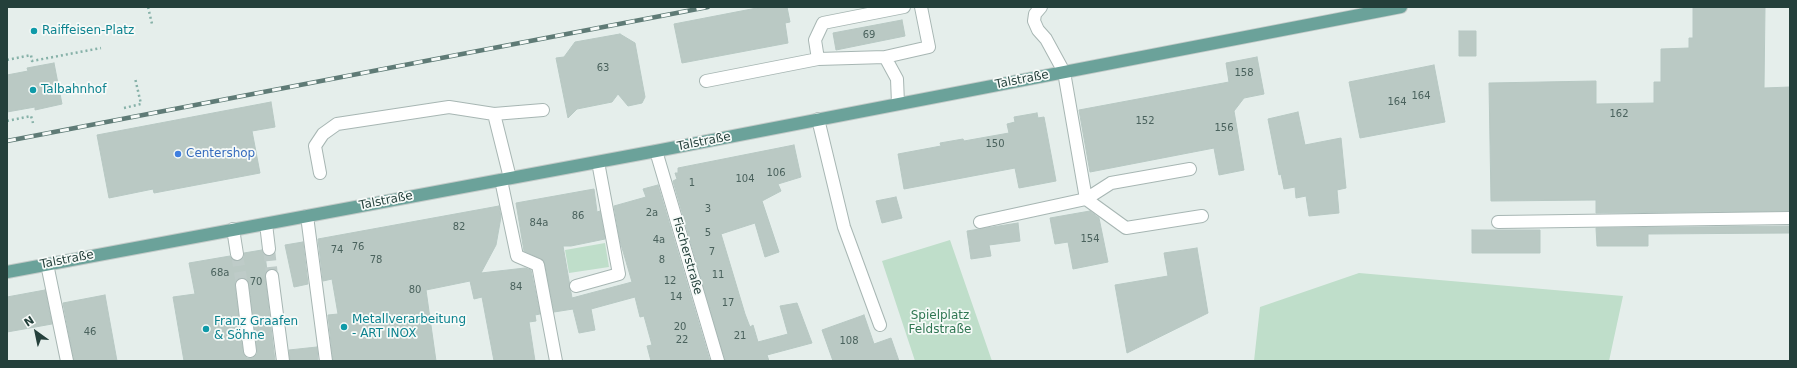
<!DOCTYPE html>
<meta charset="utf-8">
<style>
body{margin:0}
#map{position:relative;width:1797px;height:368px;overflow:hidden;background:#e5eeeb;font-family:"DejaVu Sans",sans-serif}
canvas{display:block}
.frame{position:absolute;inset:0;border:8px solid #24403b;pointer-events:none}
.north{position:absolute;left:16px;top:312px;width:40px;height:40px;-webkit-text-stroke:3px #f6faf8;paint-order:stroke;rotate:327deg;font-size:11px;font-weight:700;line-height:16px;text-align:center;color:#24403b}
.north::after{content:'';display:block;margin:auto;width:14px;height:18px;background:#24403b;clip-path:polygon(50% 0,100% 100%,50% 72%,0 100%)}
</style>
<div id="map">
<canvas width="1797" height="368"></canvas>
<div class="frame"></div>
<div class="north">N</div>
</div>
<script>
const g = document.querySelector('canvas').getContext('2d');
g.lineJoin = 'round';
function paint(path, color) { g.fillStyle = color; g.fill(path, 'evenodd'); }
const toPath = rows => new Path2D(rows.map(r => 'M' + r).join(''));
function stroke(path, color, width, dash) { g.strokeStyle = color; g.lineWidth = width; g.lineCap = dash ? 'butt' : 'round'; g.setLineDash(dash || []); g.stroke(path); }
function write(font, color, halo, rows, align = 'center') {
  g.font = font + ' "DejaVu Sans",sans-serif'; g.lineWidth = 3.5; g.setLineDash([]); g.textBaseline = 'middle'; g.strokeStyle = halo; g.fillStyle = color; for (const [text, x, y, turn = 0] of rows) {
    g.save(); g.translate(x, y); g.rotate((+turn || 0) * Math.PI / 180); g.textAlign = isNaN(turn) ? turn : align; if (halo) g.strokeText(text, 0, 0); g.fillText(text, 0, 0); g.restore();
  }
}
paint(toPath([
 [950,240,992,361,915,361,882,261],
 [605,243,609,267,569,273,565,250],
 [1359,273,1623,296,1609,361,1254,361,1260,307]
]), '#bfdeca');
const building = toPath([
 [762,7,787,7,790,22,785,23,788,43,682,63,674,24,762,7],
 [1693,7,1765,7,1764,88,1790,87,1790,211,1596,213,1596,200,1491,201,1489,83,1596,81,1596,104,1654,103,1654,82,1661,82,1661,49,1689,48,1689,38,1693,38,1693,7],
 [902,20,905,36,836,50,833,33,902,20],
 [1459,31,1476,31,1476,56,1459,56,1459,31],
 [620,34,635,43,645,97,642,103,628,106,618,94,612,102,577,109,568,118,556,58,564,57,575,42,620,34],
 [1257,57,1264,94,1244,98,1234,111,1244,170,1219,175,1214,148,1090,172,1079,110,1229,82,1226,63,1257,57],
 [54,63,62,104,35,110,35,107,7,112,7,75,28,71,27,68,54,63],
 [1434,65,1445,122,1360,138,1349,82,1434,65],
 [271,102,275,127,252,131,260,173,154,193,153,189,109,198,97,135,271,102],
 [1298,112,1305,145,1341,138,1346,188,1337,190,1339,213,1309,216,1306,196,1296,198,1295,187,1284,189,1281,174,1279,175,1268,119,1298,112],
 [1037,113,1038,118,1044,117,1056,181,1019,188,1015,168,904,189,898,154,941,146,940,143,963,139,964,141,1009,133,1007,124,1015,122,1014,117,1037,113],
 [794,145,801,177,778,184,781,191,762,201,779,252,765,257,755,223,721,234,745,314,750,327,753,325,758,342,788,334,780,306,797,303,812,343,767,355,769,361,725,361,673,181,677,179,675,173,678,173,678,168,794,145],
 [658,185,710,361,651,361,647,346,652,345,644,316,640,317,635,297,591,309,595,330,579,333,573,309,554,312,544,261,524,251,516,203,594,189,597,212,600,211,605,239,571,246,563,246,572,298,632,282,620,241,614,206,646,197,643,189,658,185],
 [896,197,902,218,882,223,876,201,896,197],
 [499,206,501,217,496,245,481,273,525,268,531,270,540,314,535,315,536,321,529,322,535,361,494,361,482,297,474,299,470,281,426,290,436,361,333,361,328,315,338,314,332,279,323,281,318,239,499,206],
 [1090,211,1099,218,1108,262,1073,269,1068,242,1055,244,1050,218,1090,211],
 [1018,223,1020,241,989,245,991,256,971,259,967,231,1018,223],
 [1790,226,1790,233,1648,234,1648,246,1597,246,1596,228,1790,226],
 [1472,230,1540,230,1540,253,1472,253,1472,230],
 [303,242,308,284,294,287,285,245,303,242],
 [1197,248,1208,313,1127,353,1115,285,1168,276,1164,253,1197,248],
 [262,250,265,255,267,271,265,277,275,361,184,361,173,297,195,294,189,263,230,256,234,261,239,261,244,257,244,253,262,250],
 [241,278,245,278,249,284,257,350,257,354,251,358,247,358,243,352,235,286,235,282,241,278],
 [45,290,52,324,7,332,7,297,45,290],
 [105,295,117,361,74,361,63,303,105,295],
 [864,315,874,344,891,338,899,361,833,361,822,330,864,315],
 [317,347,318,361,290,361,289,350,317,347]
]);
paint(building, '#bac9c4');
stroke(building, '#b7c8c3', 1);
stroke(toPath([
 [269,249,272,276],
 [237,254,242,285]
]), '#becbc8', 12, [12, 6]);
const minor = toPath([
 [1041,7,1035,14,1034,21,1038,30,1046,39,1064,72,1086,199,1126,228,1202,216],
 [885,57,929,47,921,7],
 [818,59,815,40,823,23,904,7],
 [706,81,818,59,885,57,897,79,898,103],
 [494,114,510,178],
 [818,119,844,227,880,325],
 [656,151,718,361],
 [320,173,315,146,323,134,337,124,449,107,494,114,543,110],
 [501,180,517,256,538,265,556,361],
 [307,216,326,361],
 [980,222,1086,199,1111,183,1190,169],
 [1498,222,1790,218],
 [266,224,269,249],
 [233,229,237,254],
 [47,264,67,361],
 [272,276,283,361],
 [242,285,250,351],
 [576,286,619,274,598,162]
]);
const major = toPath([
 [7,272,656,151,1401,7]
]);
stroke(minor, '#a7b6b3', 14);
stroke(major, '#c2cac8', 14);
stroke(toPath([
 [148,7,152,24],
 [7,60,31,55,32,61,101,48],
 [124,108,141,104,135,78],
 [7,121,31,116,33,123]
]), '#86b1a8', 2.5, [2, 3]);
stroke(minor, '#fff', 12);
stroke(major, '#6ba29a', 12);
const rail = toPath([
 [7,141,708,7]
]);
stroke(rail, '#5f7b76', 4.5);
stroke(rail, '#f6faf8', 3, [9]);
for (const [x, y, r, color] of [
 [34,31,4,"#0f9aa8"],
 [33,90,4,"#0f9aa8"],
 [178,154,4,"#3f7fe0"],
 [344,327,4,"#0f9aa8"],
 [206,329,4,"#0f9aa8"]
]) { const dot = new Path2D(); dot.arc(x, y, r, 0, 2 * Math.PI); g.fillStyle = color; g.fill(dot); stroke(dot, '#f6faf8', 1.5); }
write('10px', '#4a625d', null, [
 ["69",869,35],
 ["63",603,68],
 ["158",1244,73],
 ["164",1421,96],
 ["164",1397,102],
 ["162",1619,114],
 ["152",1145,121],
 ["156",1224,128],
 ["150",995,144],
 ["106",776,173],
 ["104",745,179],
 ["1",692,183],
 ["3",708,209],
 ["2a",652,213],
 ["86",578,216],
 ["84a",539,223],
 ["82",459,227],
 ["5",708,233],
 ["154",1090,239],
 ["4a",659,240],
 ["76",358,247],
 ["74",337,250],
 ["7",712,252],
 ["78",376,260],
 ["8",662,260],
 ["68a",220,273],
 ["11",718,275],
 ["12",670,281],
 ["70",256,282],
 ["84",516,287],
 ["80",415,290],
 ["14",676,297],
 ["17",728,303],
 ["20",680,327],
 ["46",90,332],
 ["21",740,336],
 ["22",682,340],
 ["108",849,341]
]);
write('12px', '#0d838f', '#f6faf8', [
 ["Raiffeisen-Platz",42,31],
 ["Talbahnhof",41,90],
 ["Metallverarbeitung",352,320],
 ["- ART INOX",352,334],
 ["Franz Graafen",214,322],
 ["& Söhne",214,336]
], 'left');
write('12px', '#24403b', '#f6faf8', [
 ["Talstraße",1022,80,-11],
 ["Talstraße",704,142,-11],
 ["Talstraße",386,201,-11],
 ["Fischerstraße",687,256,74],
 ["Talstraße",67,260,-11]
]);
write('12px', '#366cbe', '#f6faf8', [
 ["Centershop",186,154]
], 'left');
write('12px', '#2f7652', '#f6faf8', [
 ["Spielplatz",940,316],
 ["Feldstraße",940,330]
]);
</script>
